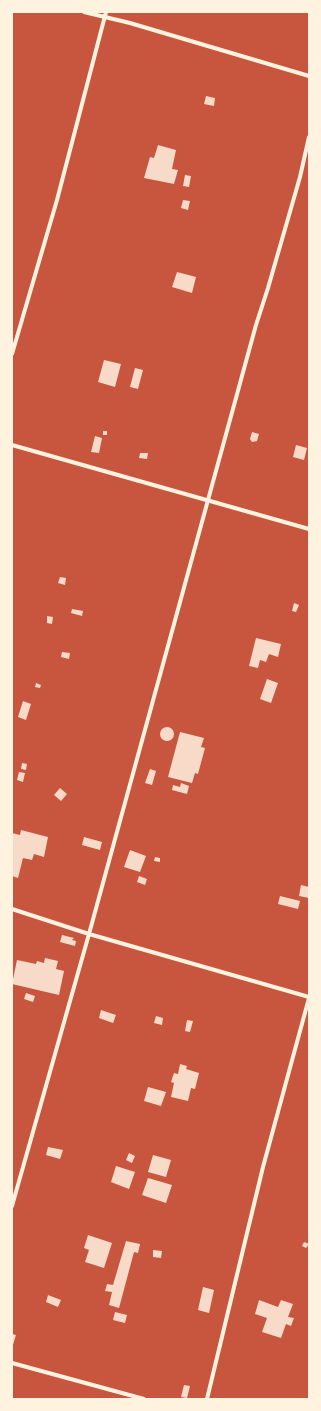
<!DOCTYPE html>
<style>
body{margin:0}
#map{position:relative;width:321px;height:1411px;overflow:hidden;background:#c8553d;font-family:"Work Sans",sans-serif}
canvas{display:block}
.frame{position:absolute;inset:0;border:13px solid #fff3e0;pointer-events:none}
</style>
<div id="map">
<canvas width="321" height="1411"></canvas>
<div class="frame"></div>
</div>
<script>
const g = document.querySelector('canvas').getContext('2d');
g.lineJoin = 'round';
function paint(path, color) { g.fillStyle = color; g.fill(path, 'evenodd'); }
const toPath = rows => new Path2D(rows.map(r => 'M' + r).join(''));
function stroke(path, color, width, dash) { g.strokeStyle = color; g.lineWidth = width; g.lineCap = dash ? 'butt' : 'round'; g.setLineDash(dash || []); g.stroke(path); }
paint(toPath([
 [206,96,215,98,214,106,204,104],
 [158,145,176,150,172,169,178,170,174,184,144,178,150,157,154,158],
 [185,175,191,176,189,187,183,186],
 [183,200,190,201,188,210,181,208],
 [177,272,196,277,192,293,172,287],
 [104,360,121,364,115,387,98,382],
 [135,368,143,370,138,389,130,387],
 [103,431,107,431,107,435,103,435],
 [252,432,259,434,257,441,252,442,250,439],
 [95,436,102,438,99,453,91,452],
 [296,445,307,448,304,460,293,457],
 [140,453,148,453,147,459,139,458],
 [60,577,66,578,65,585,58,583],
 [294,603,299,605,296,612,292,611],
 [72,609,83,611,82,616,71,613],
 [47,616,53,617,52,624,47,623],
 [256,638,281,644,278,657,269,654,266,662,260,660,258,668,249,666],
 [62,652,70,653,69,659,61,657],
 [267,679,278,683,271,703,260,699],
 [36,683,41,685,40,688,35,687],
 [23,701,31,704,26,720,18,717],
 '160 734a7 7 0 1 1 14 0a7 7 0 1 1-14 0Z',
 [180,732,204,738,201,747,205,748,198,774,195,773,192,783,168,777],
 [22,763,27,764,26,770,21,769],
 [150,769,156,771,152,785,145,783],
 [19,772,25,773,23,782,17,780],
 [181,783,189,786,187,794,172,790,173,785,180,787],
 [60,788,67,794,61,801,54,795],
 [21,830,48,837,44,857,34,854,32,860,23,858,18,878,12,876,12,833,20,835],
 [84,837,102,842,100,850,82,845],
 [130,850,146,856,140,872,124,867],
 [155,857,160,858,160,862,154,861],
 [139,876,147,879,145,885,137,882],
 [301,885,309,887,309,898,299,896],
 [280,896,300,901,298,909,278,904],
 [62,935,74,938,72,940,76,941,75,946,60,942],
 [45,958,58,961,56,969,64,971,59,995,12,984,17,960,36,964,37,961,44,963],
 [26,993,35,996,33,1002,24,999],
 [101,1010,116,1015,113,1023,99,1018],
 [156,1016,163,1018,162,1025,154,1023],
 [187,1020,193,1021,190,1032,185,1031],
 [180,1064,187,1066,186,1069,199,1073,195,1089,191,1088,188,1101,171,1097,174,1083,171,1082,174,1073,178,1074],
 [148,1087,166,1092,161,1106,144,1101],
 [48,1147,63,1150,60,1159,46,1155],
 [129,1153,135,1156,132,1163,126,1160],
 [153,1155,171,1160,166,1177,148,1172],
 [116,1166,135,1172,129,1189,111,1182],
 [148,1178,172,1185,166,1203,142,1195],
 [88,1235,112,1243,104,1268,85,1262,89,1250,84,1248],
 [126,1241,140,1244,138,1253,134,1252,119,1308,109,1305,112,1292,105,1291,107,1284,113,1285],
 [304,1242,309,1244,306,1248,302,1246],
 [153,1250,162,1251,161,1258,153,1257],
 [203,1287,214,1290,209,1313,198,1310],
 [48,1295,61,1300,58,1307,46,1302],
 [259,1300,278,1307,281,1300,293,1304,288,1317,294,1318,291,1326,286,1324,281,1338,262,1332,267,1318,255,1314],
 [115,1312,127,1315,125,1323,113,1320],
 [12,1334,16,1335,12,1348],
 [184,1385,190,1386,187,1398,181,1397]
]), '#f7dbc8');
stroke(toPath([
 [84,12,130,23,309,76],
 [12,354,57,200,106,12],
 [12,445,309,529],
 [12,909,89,934,309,997],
 [12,1206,89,934,256,325,268,288,300,177,309,137],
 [12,1363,144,1399],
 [207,1399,263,1167,309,998]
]), '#fff3e0', 4);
</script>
